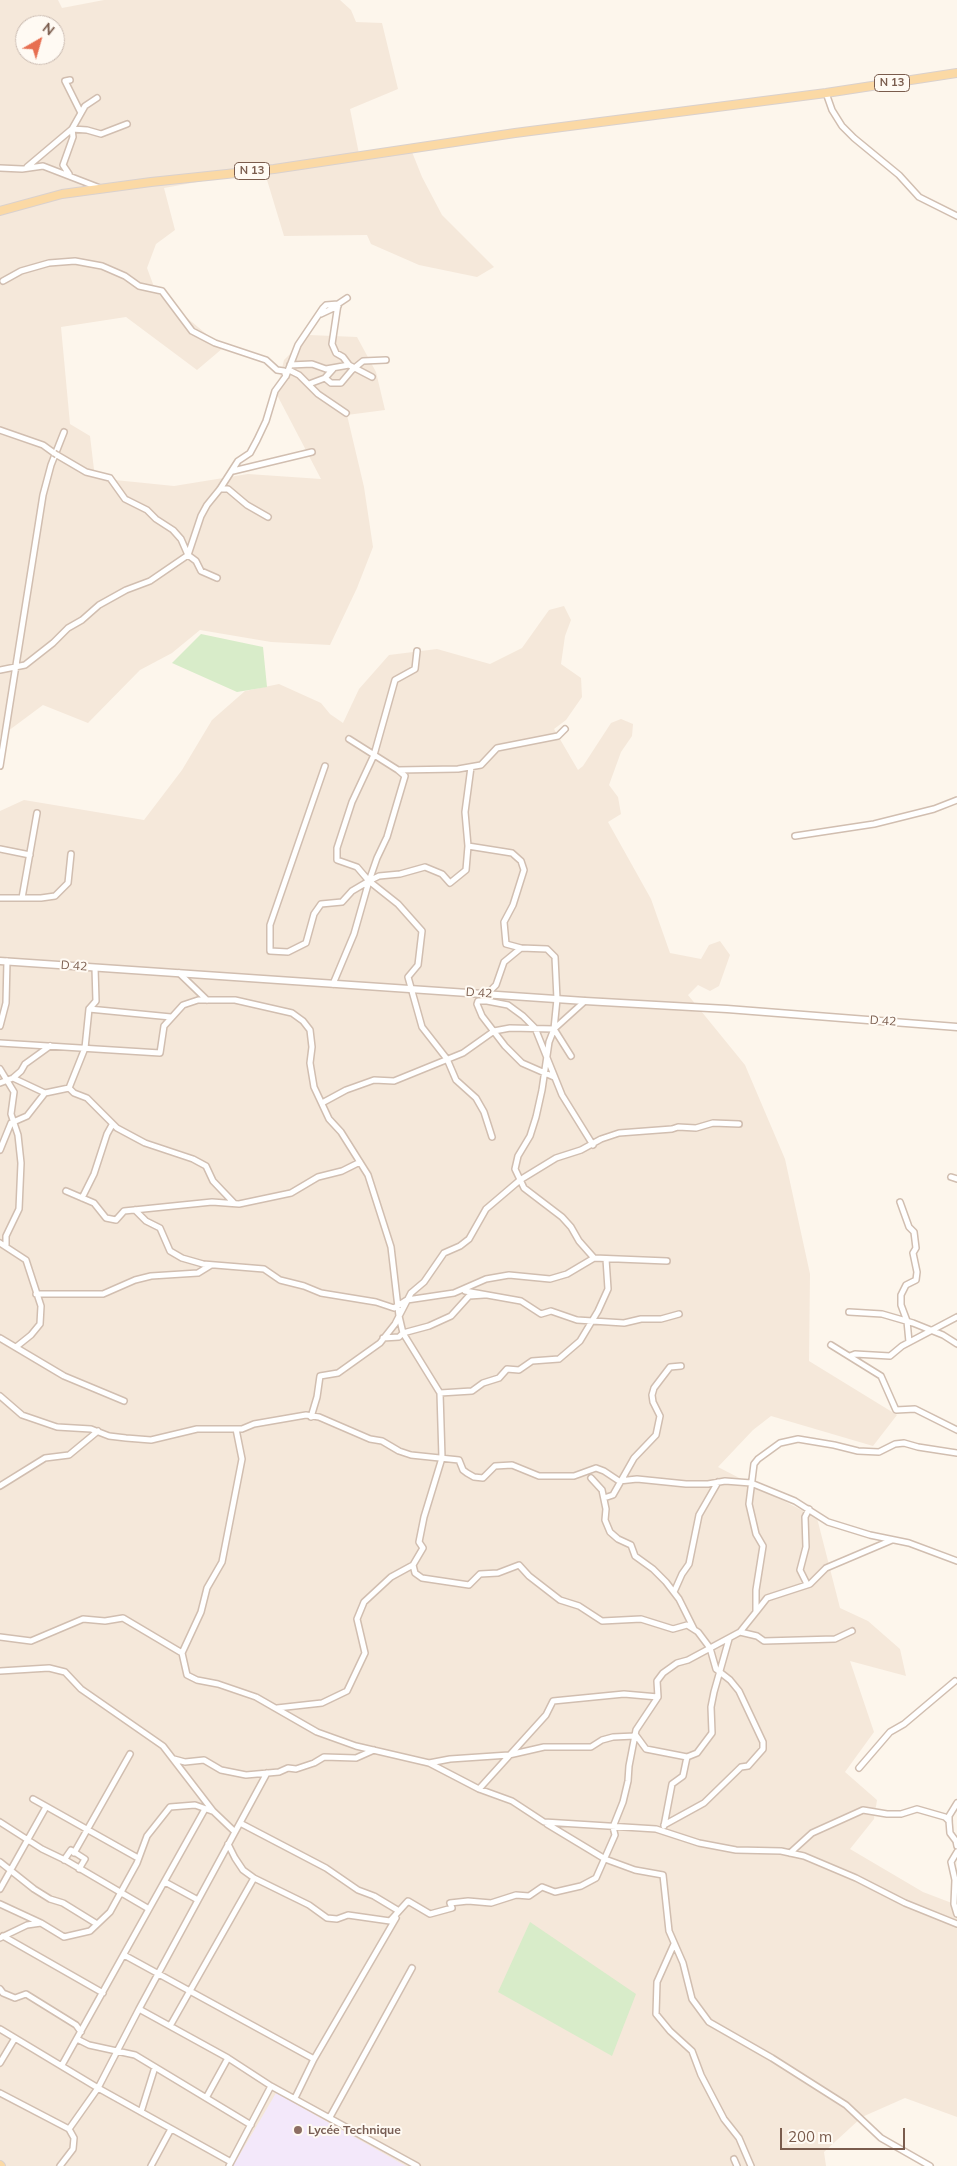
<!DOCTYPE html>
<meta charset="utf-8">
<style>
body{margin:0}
#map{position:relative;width:957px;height:2166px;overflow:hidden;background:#fdf6ec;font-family:Mulish,sans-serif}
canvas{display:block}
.north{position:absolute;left:15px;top:15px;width:50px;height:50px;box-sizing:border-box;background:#fffaf3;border:1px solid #cabbb1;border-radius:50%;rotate:38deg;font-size:14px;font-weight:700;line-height:20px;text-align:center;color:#7a5c4d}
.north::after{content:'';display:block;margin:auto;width:18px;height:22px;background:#e76f51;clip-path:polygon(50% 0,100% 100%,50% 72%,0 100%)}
.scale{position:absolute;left:780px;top:2128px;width:125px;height:22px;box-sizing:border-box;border:2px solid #7a5c4d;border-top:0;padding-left:6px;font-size:15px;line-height:18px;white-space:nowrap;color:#7a5c4d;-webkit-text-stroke:4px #fffaf3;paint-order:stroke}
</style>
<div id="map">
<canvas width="957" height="2166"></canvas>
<div class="north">N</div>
<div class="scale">200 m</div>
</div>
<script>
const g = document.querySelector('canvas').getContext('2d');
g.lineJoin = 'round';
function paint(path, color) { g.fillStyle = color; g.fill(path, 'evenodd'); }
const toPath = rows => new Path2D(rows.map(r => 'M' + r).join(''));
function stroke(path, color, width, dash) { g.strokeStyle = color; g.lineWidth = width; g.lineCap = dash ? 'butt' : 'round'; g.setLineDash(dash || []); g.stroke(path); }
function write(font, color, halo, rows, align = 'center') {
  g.font = font + ' Mulish,sans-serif'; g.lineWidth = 4; g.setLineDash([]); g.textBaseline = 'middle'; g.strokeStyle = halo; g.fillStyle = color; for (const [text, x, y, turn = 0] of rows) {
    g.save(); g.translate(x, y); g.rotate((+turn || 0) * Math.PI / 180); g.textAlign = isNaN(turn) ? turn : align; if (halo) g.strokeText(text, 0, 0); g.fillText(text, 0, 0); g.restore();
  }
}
paint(toPath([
 [0,0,58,0,62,8,104,0,340,0,351,10,356,22,382,23,398,89,350,109,360,159,412,152,422,177,442,215,494,267,477,277,419,265,371,244,367,235,284,236,264,170,164,188,175,230,156,244,147,268,156,292,223,348,197,370,126,317,61,327,70,424,90,436,95,478,174,486,248,474,321,479,276,393,284,360,309,335,357,337,376,372,385,410,347,415,364,487,373,547,357,588,330,645,271,642,200,630,172,653,140,670,88,723,43,705,0,737],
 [25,25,55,25,55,55,25,55],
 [564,606,571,620,565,636,561,664,581,678,582,697,566,720,554,729,578,770,583,766,611,723,621,719,633,724,632,736,621,752,609,785,618,797,621,814,608,822,651,899,670,953,701,959,709,945,720,941,730,955,719,986,710,991,698,985,688,995,745,1065,785,1159,810,1274,809,1361,897,1415,873,1446,771,1416,753,1430,718,1467,817,1518,840,1608,868,1621,900,1649,906,1676,850,1661,874,1732,845,1772,877,1800,874,1819,850,1849,923,1892,957,1905,957,2117,905,2098,862,2117,824,2152,826,2166,0,2166,0,811,24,800,144,820,182,770,212,720,245,691,279,684,321,703,330,714,343,723,359,689,389,655,437,649,490,664,522,648,549,610]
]), '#f5e8da');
paint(toPath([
 [276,2093,406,2166,233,2166]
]), '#f3e8fa');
paint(toPath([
 [201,634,263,647,267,687,237,692,172,663],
 [530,1922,636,1994,612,2056,498,1992]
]), '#d8ecc9');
const minor = toPath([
 [70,80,65,81,81,113],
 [826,93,832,110,842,126,854,138,899,175,919,197,957,216],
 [27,167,72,129,85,106,97,98],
 [0,168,22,169,43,166,100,188],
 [69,174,63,165,73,137,72,129,87,130,101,134,127,124],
 [3,281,21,271,49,263,75,261,102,266,125,276,139,286,162,291,192,331,215,343,266,360,277,370,284,371,286,376],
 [338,304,332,344,336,353,343,357,349,365],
 [321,314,338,306],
 [290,365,312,364,326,369,349,365,372,377],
 [289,370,299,375,318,394,346,413],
 [325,378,331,383,341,383,352,370,363,361,386,360],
 [309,384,325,378,333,369],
 [0,430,43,445,54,453],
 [57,455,86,472,110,478,125,499,147,510,156,519,173,530,181,539,188,555,196,561,201,571,217,578],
 [233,471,312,452],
 [220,489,228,489,247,505,268,517],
 [0,670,25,665,53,643,68,628,82,620,99,605,126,590,150,581,188,555,201,516,207,505,220,489,238,461,250,453,257,440,266,421,275,391,286,376,298,345,323,308,326,305,338,304,347,298],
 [349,739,398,770,458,769,481,765,497,748,558,736,565,729],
 [0,766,43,495,51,465,64,432],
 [325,766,270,925,270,951,288,952,306,943,314,914,321,904,342,902,352,891,369,881,357,867,337,860,337,848,352,802,374,755,395,680,415,669,417,651],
 [398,770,405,776,387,837,377,858,369,881,379,876,400,874,425,867,442,874,450,883,466,870,468,846,512,853,521,861,524,870,513,905,504,922,506,944,521,948],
 [795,836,874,824,934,809,957,800],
 [468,846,465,812,471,767],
 [0,849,30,855],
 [0,898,41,898,55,896,68,883,71,854],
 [22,898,37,813],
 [179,973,207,1000],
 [333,984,354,934,369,881,398,904,422,931,418,965,408,977,422,1027,447,1059,456,1080,476,1098,484,1112,492,1137],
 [487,1001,478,1001,477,1004,482,1016,505,1046,522,1063,554,1077],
 [585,1001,554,1029,549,1042,542,1090,536,1117,530,1136,518,1156,515,1169,524,1188,562,1217,571,1227,579,1241,594,1258],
 [89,1009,171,1017],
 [0,1026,6,1003,7,961],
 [0,1043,160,1053,164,1026,183,1005,198,1000,235,1000,292,1013,303,1021,310,1030,312,1047,310,1063,314,1087,329,1119,341,1132,368,1175,391,1247,399,1316,403,1333,440,1393,442,1458,424,1517,419,1542,423,1548,413,1565,391,1577,364,1602,357,1619,365,1653,347,1691,322,1703,277,1708],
 [571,1056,554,1029,557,999,555,957,547,949,521,948,504,962,496,985,487,994,487,1001,508,1005,523,1016,535,1028,562,1095,593,1145],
 [0,1069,14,1092,11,1114,18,1135,21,1163,19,1209,6,1236,6,1246],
 [13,1078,45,1093],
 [0,1083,13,1078,21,1071,25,1064,50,1046],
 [69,1088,74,1093,87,1098,117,1128,145,1143,193,1159,206,1166,213,1181,234,1203],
 [322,1103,346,1090,374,1080,394,1081,463,1053,494,1031,510,1028,554,1029],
 [0,1150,11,1123,27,1116,45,1093,69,1088,85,1048,89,1009,96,1001,95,968],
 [951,1177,957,1179],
 [66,1191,94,1203,106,1218,116,1220,124,1211,212,1202,239,1204,291,1193,318,1177,342,1171,360,1162],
 [82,1198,94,1174,107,1134,112,1125],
 [900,1202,909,1227,914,1232,916,1248,913,1253,917,1272,916,1280,906,1285,901,1295,901,1305,907,1321,909,1342],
 [135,1210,146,1221,160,1228,170,1251,182,1258,203,1264,264,1269,280,1280,304,1286,321,1293,376,1302,394,1308,407,1300,454,1293,486,1279,509,1275,550,1279,567,1274,594,1258,667,1261],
 [0,1243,26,1260,41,1306,40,1324,31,1335,16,1347],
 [465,1291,521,1301,541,1314,551,1311,577,1320,624,1323,641,1319,661,1319,679,1314],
 [36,1294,103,1294,135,1280,151,1276,198,1273,211,1265],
 [849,1312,882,1314,913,1323,943,1335,957,1344],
 [0,1338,64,1376,124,1401],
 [383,1338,399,1337,403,1333,429,1326,451,1316,469,1296,484,1295],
 [831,1345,881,1376,896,1410,915,1409,957,1430],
 [850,1356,855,1354,890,1356,902,1346,957,1317],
 [440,1393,472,1391,483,1383,499,1378,507,1369,519,1370,532,1361,559,1359,580,1341,598,1311,608,1289,606,1259],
 [0,1396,22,1415,57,1427,91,1429,109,1436,126,1438,151,1440,197,1429,242,1429,254,1424,306,1415,319,1417,370,1439,382,1441,399,1451,411,1455,459,1460,463,1470,467,1473,474,1477,483,1478,495,1466,512,1465,539,1476,574,1476,596,1468,604,1471,619,1481,637,1479,686,1484,708,1484,725,1481,751,1483,795,1501,828,1522,870,1535,909,1543,957,1561],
 [311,1417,317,1397,320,1376,338,1373,380,1343,395,1324,411,1293,424,1282,444,1253,460,1246,469,1239,486,1209,520,1180,556,1158,581,1150,601,1139,619,1133,672,1129,678,1127,696,1128,713,1123,739,1124],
 [591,1478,602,1490,606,1509,605,1520,610,1532,618,1539,631,1545,635,1556,653,1569,666,1582,679,1599,694,1629],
 [0,1486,45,1458,69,1455,98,1431],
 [604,1498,613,1495,634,1458,656,1435,660,1416,653,1402,652,1395,654,1388,670,1367,681,1366],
 [413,1565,415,1573,422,1578,469,1585,480,1574,498,1573,519,1565,529,1576,560,1600,579,1606,602,1621,641,1619,673,1629,687,1625,698,1632,710,1648,716,1669,730,1680,739,1691,763,1742,763,1749,748,1766,741,1767,704,1803,664,1825],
 [807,1584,800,1570,806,1547,805,1517,809,1509],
 [674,1592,682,1574,689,1564,699,1515,718,1482],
 [756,1612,767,1598,810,1584,826,1568,892,1540],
 [740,1632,757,1636,764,1641,835,1639,852,1631],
 [0,1637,31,1641,83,1619,105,1621,123,1618,182,1653,187,1675,197,1680,218,1684,256,1697,317,1732,356,1746,429,1763,479,1789,512,1801,544,1822,656,1829,699,1843,736,1850,781,1851,804,1856,856,1878,905,1903,957,1924],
 [182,1653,201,1612,207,1588,222,1562,242,1459,236,1429],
 [0,1671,49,1668,65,1672,81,1689,163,1746,213,1811,235,1832],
 [635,1734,646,1749,687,1757,697,1753,712,1733,711,1707,714,1692,729,1639],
 [174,1759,185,1762,204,1760,221,1770,246,1775,279,1772,288,1768,296,1769,314,1763,324,1757,356,1758,374,1750],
 [429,1763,450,1759,509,1755,544,1747,591,1747,602,1740,613,1737,635,1736],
 [859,1768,890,1732,904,1724,955,1681],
 [267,1773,139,2009,228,2058,271,2086],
 [479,1789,546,1715,553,1701,624,1694,658,1697],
 [33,1799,138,1858],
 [957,1803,949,1816,949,1821,950,1833,956,1841,957,1846],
 [0,1822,42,1849,67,1861,149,1909,62,2065],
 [240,1823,326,1868,358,1890,374,1896,399,1911],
 [547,1824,605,1859,635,1870,663,1875,669,1931,683,1963,692,1999,709,2022,772,2058,846,2105,881,2138,930,2166],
 [664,1826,672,1784,683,1776,687,1757],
 [228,1844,235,1858,243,1870,254,1878,309,1905,327,1918,337,1919,348,1915,390,1921,408,1901,430,1914,452,1908,450,1903,468,1901,491,1903,516,1895,529,1896,542,1887,555,1892,581,1886,596,1878,615,1835,613,1827,623,1802,628,1781,629,1766,636,1730,658,1697,657,1681,663,1673,677,1663,688,1660,740,1632,756,1612,756,1590,763,1546,756,1534,749,1504,754,1464,758,1459,780,1443,798,1439,834,1445,858,1451,879,1452,895,1444,904,1443,918,1447,957,1453],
 [957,1852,951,1862,955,1880,954,1904,957,1914],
 [74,1853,130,1754],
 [790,1853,812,1833,863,1810,887,1814,901,1814,917,1809,945,1817,949,1821],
 [64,1860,71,1850,85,1859,79,1869],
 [0,1862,34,1889,50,1899,63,1903,97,1924],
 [165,1882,198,1900],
 [0,1889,46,1807],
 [0,1904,41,1923],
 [149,1909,205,1809],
 [3,1936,103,1993],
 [0,1938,27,1925,41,1923,64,1937,90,1931,110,1912,137,1863,147,1836,170,1807,195,1805,212,1811],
 [674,1944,657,1982,656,2014,670,2031,692,2051,701,2075,724,2119,739,2138,751,2166],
 [124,1955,314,2059],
 [0,1989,3,1993,15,1998,26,1994,76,2025,81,2032],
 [170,2026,254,1878],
 [0,2029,98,2088,231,2162,229,2166],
 [77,2039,89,2045,135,2055,251,2125],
 [0,2063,15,2038],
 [0,2093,69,2129],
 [206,2098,228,2058],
 [295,2098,314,2059,396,1918],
 [141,2112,155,2067],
 [330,2117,412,1968],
 [734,2159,737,2166],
 [231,2162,271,2086,417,2166],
 [60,2166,73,2149,74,2138,69,2129,98,2088,139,2009],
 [151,2166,171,2129]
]);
const tertiary = toPath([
 [0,961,585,1001,727,1009,957,1027]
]);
const primary = toPath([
 [0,211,62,194,151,182,274,169,515,133,826,93,957,73],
 [0,2165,1,2166]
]);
stroke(minor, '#d1beb0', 8);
stroke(tertiary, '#d1beb0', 9);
stroke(primary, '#dad1cd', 10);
stroke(minor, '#fff', 5);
stroke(tertiary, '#fff', 6);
stroke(primary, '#fbd9a5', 8);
const minorBridge = toPath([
 [54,453,57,455]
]);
stroke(minorBridge, '#d1beb0', 8, []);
stroke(minorBridge, '#fff', 5);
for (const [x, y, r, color] of [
 [298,2130,5,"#8d6e63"]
]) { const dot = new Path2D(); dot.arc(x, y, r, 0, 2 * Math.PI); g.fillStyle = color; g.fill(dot); stroke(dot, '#fffaf3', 2); }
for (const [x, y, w] of [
 [892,83,35],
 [252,171,35]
]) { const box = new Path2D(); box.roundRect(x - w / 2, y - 8.5, w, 17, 4); g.fillStyle = '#fffaf3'; g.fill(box); stroke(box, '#7a5c4d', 1); }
write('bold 11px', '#7a5c4d', null, [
 ["N 13",892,83],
 ["N 13",252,171]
]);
write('12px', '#7a5c4d', '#fffaf3', [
 ["D 42",74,966,4],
 ["D 42",479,993,4],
 ["D 42",883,1021,4]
]);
write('bold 12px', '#785e54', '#fffaf3', [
 ["Lycée Technique",308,2130]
], 'left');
</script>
